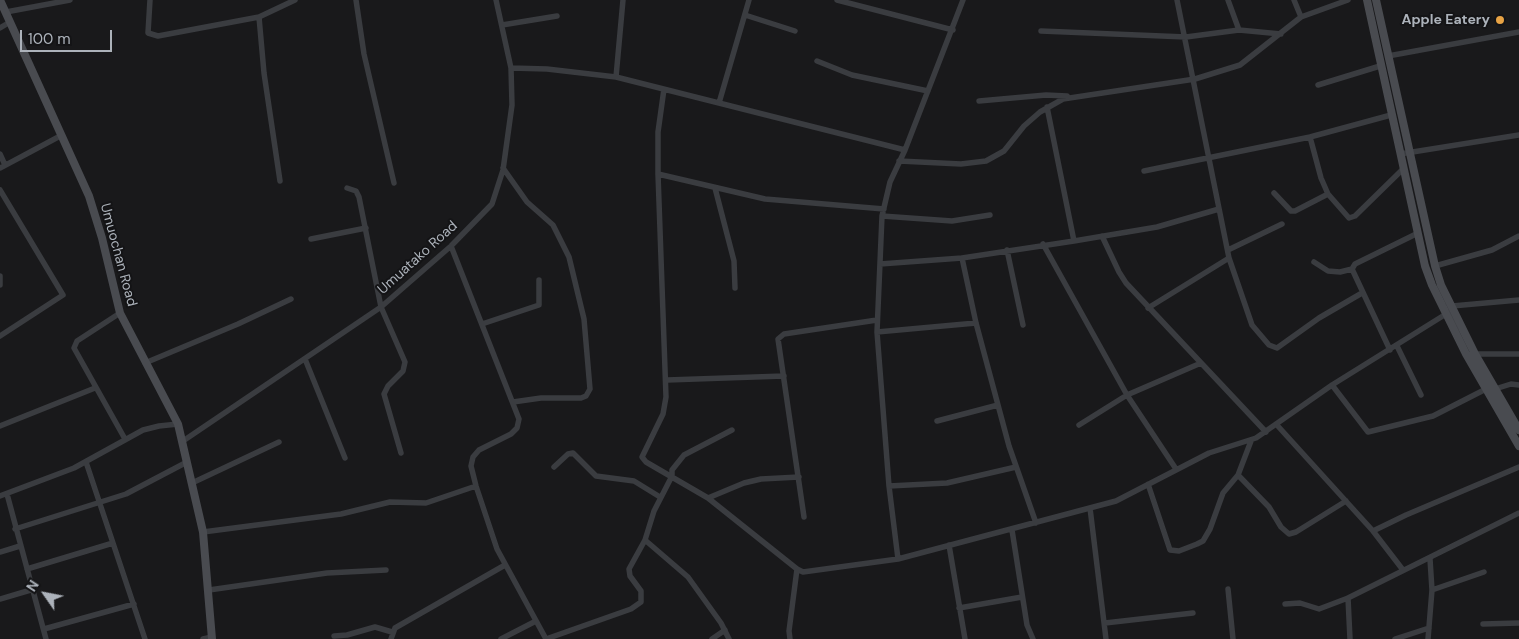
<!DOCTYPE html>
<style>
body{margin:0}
#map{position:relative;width:1519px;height:639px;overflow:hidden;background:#19191b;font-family:"DM Sans",sans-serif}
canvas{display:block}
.north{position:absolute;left:20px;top:569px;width:50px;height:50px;-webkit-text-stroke:4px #141416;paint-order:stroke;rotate:303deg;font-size:14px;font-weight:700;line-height:20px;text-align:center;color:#acb2ba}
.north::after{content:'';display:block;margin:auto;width:18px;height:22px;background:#acb2ba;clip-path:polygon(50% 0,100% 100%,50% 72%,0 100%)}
.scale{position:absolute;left:20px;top:30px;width:92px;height:22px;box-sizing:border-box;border:2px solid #acb2ba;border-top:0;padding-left:6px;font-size:15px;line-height:18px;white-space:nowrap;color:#acb2ba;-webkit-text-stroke:4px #141416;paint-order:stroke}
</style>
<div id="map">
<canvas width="1519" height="639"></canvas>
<div class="north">N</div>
<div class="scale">100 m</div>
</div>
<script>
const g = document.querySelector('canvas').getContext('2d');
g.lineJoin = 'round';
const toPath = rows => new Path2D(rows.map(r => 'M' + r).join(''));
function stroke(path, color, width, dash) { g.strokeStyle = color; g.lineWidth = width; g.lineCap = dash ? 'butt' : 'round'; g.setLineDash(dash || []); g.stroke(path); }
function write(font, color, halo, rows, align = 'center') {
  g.font = font + ' "DM Sans",sans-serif'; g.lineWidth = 4; g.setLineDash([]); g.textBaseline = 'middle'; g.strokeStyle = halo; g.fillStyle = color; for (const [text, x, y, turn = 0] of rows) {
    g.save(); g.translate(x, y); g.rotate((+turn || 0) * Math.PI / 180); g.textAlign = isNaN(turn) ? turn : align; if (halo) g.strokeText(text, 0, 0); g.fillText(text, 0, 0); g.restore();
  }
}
stroke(toPath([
 [150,0,148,33,158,36,259,17,295,0],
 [356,0,364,54,394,183],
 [837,0,953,30],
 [1177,0,1229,258,1252,325,1269,345,1277,348,1319,318,1362,293],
 [1228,0,1239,30],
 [1294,0,1301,17],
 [6,12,70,0],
 [745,15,795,31],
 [259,17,264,73,280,181],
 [502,25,557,16],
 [0,28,10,22],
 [1041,31,1186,37,1239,30,1281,34],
 [1388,56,1519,32],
 [817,61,852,75,928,91],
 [511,68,547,69,616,77,905,150],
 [616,77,623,0],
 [1318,85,1380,66],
 [664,89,658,132,658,174,666,397,663,414,642,457,646,462,708,498,797,569,803,572,898,559,1116,501,1209,453,1256,438,1332,385,1446,314],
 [979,101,1046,95,1067,96],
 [719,103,749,0],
 [1047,107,1074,241],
 [1310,137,1321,178,1328,194,1349,218,1355,216,1403,169],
 [0,154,5,165],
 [1400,154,1519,135],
 [899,161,961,164,986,161,1004,151,1024,126,1040,112,1063,99,1195,79,1240,65,1301,17,1348,0],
 [0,168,62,135],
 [503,168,527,202,553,225,569,257,584,319,590,389,586,396,581,398,541,398,513,402],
 [1144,171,1310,137,1391,115],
 [658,174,765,199,884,209],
 [347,188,356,191,359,197,381,307,405,362,403,371,388,386,384,394,401,453],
 [715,188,734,261,735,288],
 [0,190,63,295,0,336],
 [1274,193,1291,211,1295,211,1328,194],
 [882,216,952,221,990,215],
 [1102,236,1119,272,1126,283,1266,432],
 [311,239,366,228],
 [1043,244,1127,395,1176,469],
 [451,246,519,419,517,428,511,434,479,450,473,457,471,466,476,486,497,549,546,639],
 [1007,250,1023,325],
 [1228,250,1282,224],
 [962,258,976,323,1009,446,1036,523],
 [1314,262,1328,271,1340,272,1352,269,1355,264,1416,234],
 [880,264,962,258,1074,241,1157,227,1219,209],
 [1435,266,1492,250,1519,236],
 [1352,269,1390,350],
 [0,276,0,285],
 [1452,306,1519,300],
 [1148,308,1229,258],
 [120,313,77,341,74,348,125,439],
 [482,324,539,305,539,280],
 [877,332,976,323],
 [1397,346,1421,395],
 [1475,354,1519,354],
 [305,359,345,458],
 [145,363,238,324,291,299],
 [667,380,784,376],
 [1332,385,1368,432,1433,416,1486,389],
 [1495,389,1511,384,1519,385],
 [937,421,998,405],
 [1276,424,1373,531,1403,570],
 [1079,425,1127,395,1201,363],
 [0,426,95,388],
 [183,441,381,307,451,246,492,204,503,170,512,105,511,68,496,0],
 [86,462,145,639],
 [554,467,568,454,573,453,596,476,634,481,660,497],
 [1238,475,1269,507,1281,527,1289,534,1296,532,1346,501],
 [192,483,279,442],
 [1148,484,1170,550,1179,551,1197,544,1203,541,1210,529,1223,493,1238,475,1251,441],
 [889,486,947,483,1016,467],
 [7,494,46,639],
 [0,496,74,468,143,430,159,426,178,424],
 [708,498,744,483,761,479,799,477],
 [1090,508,1106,639],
 [804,517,778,339,784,334,877,320],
 [15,529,126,494,187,462],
 [1012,530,1027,625,1033,639],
 [1373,531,1406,515,1519,467],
 [203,532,341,514,390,502,426,503,476,486],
 [645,540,688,577,721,623,729,639],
 [949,545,965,639],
 [0,552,20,546],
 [898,559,889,486,877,332,882,216,890,182,905,150,963,0],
 [27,569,113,543],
 [1228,589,1233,639],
 [209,590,327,573,386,570],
 [1432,590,1484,572],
 [1348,598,1350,639],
 [0,599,34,589],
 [1285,604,1300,603,1319,609,1348,598,1519,513],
 [959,608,1022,597],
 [1105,623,1193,613],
 [1483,624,1519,623],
 [44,629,134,604],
 [334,636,347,635,375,627,392,632],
 [203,639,212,637],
 [391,639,395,628,505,565],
 [501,639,536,621],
 [546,639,631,609,641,602,641,591,630,576,629,569,645,540,654,511,672,476,672,470,684,455,732,430],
 [712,639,725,630],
 [790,639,789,631,797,569],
 [1395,639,1429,628],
 [1428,639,1432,590,1430,559]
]), '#3a3c40', 5.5);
stroke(toPath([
 [0,0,89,196,102,238,120,313,178,424,203,532,212,639],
 [1367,0,1425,266,1432,285,1466,354,1519,446],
 [1376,0,1435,266,1441,285,1475,354,1519,430]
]), '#494b50', 8);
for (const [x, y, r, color] of [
 [1500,20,5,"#e8a345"]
]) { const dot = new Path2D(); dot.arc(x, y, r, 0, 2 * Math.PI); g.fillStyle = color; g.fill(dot); stroke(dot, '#141416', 2); }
write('bold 14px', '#acb2ba', '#141416', [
 ["Apple Eatery",1490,20]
], 'right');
write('14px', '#acb2ba', '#141416', [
 ["Umuochan Road",118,255,75],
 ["Umuatako Road",418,258,-42]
]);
</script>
